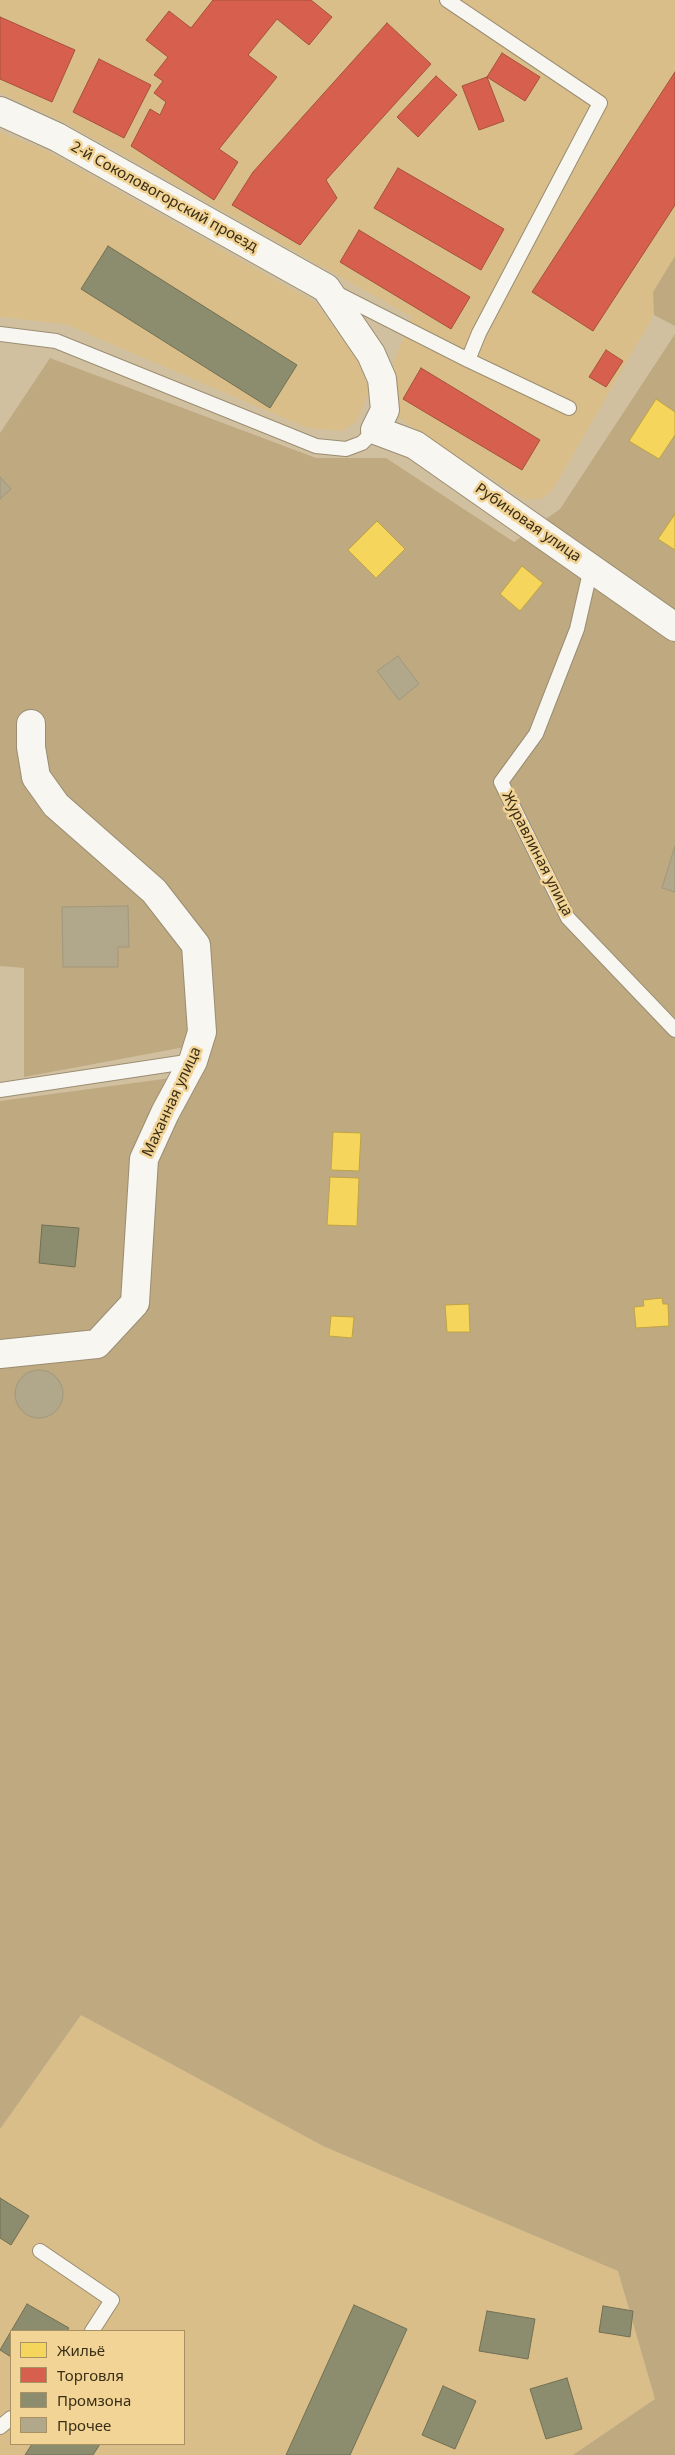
<!DOCTYPE html>
<meta charset="utf-8">
<style>
body{margin:0}
#map{position:relative;width:675px;height:2455px;overflow:hidden;background:#d1c09f;font-family:"Noto Sans",sans-serif}
canvas{display:block}
.legend{position:absolute;left:10px;top:2330px;width:175px;height:115px;box-sizing:border-box;background:#f2d497;border:1px solid #a89263;margin:0;padding:6px 9px;list-style:none;font-size:15px;color:#3a2e15}
.legend li{display:flex;align-items:center;gap:10px;height:25px}
.legend b{width:25px;border:1px solid #a89263}
</style>
<div id="map">
<canvas width="675" height="2455"></canvas>
<ul class="legend">
<li><b style="height:14px;background:#f6d55c"></b>Жильё</li>
<li><b style="height:14px;background:#d6604d"></b>Торговля</li>
<li><b style="height:14px;background:#8c8c6e"></b>Промзона</li>
<li><b style="height:14px;background:#b1a88b"></b>Прочее</li>
</ul>
</div>
<script>
const g = document.querySelector('canvas').getContext('2d');
g.lineJoin = 'round';
function paint(path, color) { g.fillStyle = color; g.fill(path, 'evenodd'); }
const toPath = rows => new Path2D(rows.map(r => 'M' + r).join(''));
function stroke(path, color, width, dash) { g.strokeStyle = color; g.lineWidth = width; g.lineCap = dash ? 'butt' : 'round'; g.setLineDash(dash || []); g.stroke(path); }
function write(font, color, halo, rows, align = 'center') {
  g.font = font + ' "Noto Sans",sans-serif'; g.lineWidth = 5; g.setLineDash([]); g.textBaseline = 'middle'; g.strokeStyle = halo; g.fillStyle = color; for (const [text, x, y, turn = 0] of rows) {
    g.save(); g.translate(x, y); g.rotate((+turn || 0) * Math.PI / 180); g.textAlign = isNaN(turn) ? turn : align; if (halo) g.strokeText(text, 0, 0); g.fillText(text, 0, 0); g.restore();
  }
}
paint(toPath([
 [0,0,675,0,675,256,653,292,654,315,553,489,542,499,525,500,397,417,393,364,412,317,66,123,0,93],
 [0,132,47,151,316,303,361,365,369,392,356,422,342,431,307,428,65,324,0,317],
 [81,2015,323,2146,618,2271,655,2399,573,2455,0,2455,0,2129],
 [11,2331,184,2331,184,2444,11,2444]
]), '#d9be8a');
paint(toPath([
 [675,256,675,326,654,315,653,292],
 [675,334,675,2455,573,2455,655,2399,618,2271,323,2146,81,2015,0,2129,0,1364,130,1324,153,1165,185,1047,24,1077,24,968,0,966,0,433,50,358,316,458,386,458,514,542,560,509],
 [171,1078,125,1296,89,1337,0,1341,0,1101]
]), '#bea981');
const homes = toPath([
 [656,399,675,412,675,435,659,459,629,441,656,399],
 [675,514,675,550,658,539,675,514],
 [377,521,405,549,376,578,348,550,377,521],
 [522,566,543,583,520,611,500,594,522,566],
 [333,1132,361,1133,359,1171,331,1170,333,1132],
 [330,1177,359,1178,357,1226,327,1225,330,1177],
 [662,1298,663,1304,668,1304,669,1326,636,1328,634,1307,644,1306,643,1300,662,1298],
 [469,1304,470,1332,447,1332,445,1305,469,1304],
 [331,1316,354,1317,352,1338,329,1336,331,1316]
]);
paint(homes, '#f6d55c');
stroke(homes, '#bea347', 1);
const shops = toPath([
 [213,0,311,0,332,17,309,45,277,19,248,55,277,77,219,149,238,162,214,200,131,146,150,109,160,115,166,102,154,93,163,81,154,75,168,57,146,40,169,11,191,28,213,0],
 [0,17,75,50,52,102,0,79,0,17],
 [387,23,431,64,326,180,337,198,300,245,232,205,253,172,387,23],
 [502,53,540,77,525,101,487,77,502,53],
 [99,59,151,85,124,138,73,112,99,59],
 [675,72,675,205,593,331,532,292,675,72],
 [436,76,457,95,418,137,397,117,436,76],
 [487,77,504,121,479,130,462,86,487,77],
 [398,168,504,229,481,270,374,208,398,168],
 [359,230,470,297,451,329,340,262,359,230],
 [606,350,623,361,606,387,589,377,606,350],
 [421,368,540,440,522,470,403,399,421,368]
]);
paint(shops, '#d6604d');
stroke(shops, '#a7513c', 1);
const industry = toPath([
 [108,246,297,365,270,408,81,289,108,246],
 [42,1225,79,1228,75,1267,39,1263,42,1225],
 [0,2198,29,2216,11,2245,0,2238,0,2198],
 [27,2304,69,2328,67,2331,11,2331,11,2357,0,2350,27,2304],
 [354,2305,407,2329,350,2455,286,2455,354,2305],
 [603,2306,633,2311,630,2337,599,2332,603,2306],
 [487,2311,535,2319,528,2359,479,2351,487,2311],
 [567,2378,582,2429,546,2439,530,2389,567,2378],
 [443,2386,476,2401,455,2449,422,2435,443,2386],
 [32,2444,100,2444,93,2455,25,2455,32,2444]
]);
paint(industry, '#8c8c6e');
stroke(industry, '#737053', 1);
const building = toPath([
 [0,477,11,489,0,499,0,477],
 [398,656,419,684,399,700,377,671,398,656],
 [675,846,675,892,662,888,675,846],
 [128,906,129,947,118,947,118,967,63,967,62,907,128,906],
 '15 1394a24 24 0 1 1 48 0a24 24 0 1 1-48 0Z'
]);
paint(building, '#b1a88b');
stroke(building, '#a1987d', 1);
const lane = toPath([
 [447,0,600,103,479,333,468,360],
 [336,293,468,360,569,408],
 [0,334,56,341,316,446,346,449,362,443,375,430],
 [591,568,577,629,536,734,501,782,568,918,675,1030],
 [0,1090,193,1061],
 [40,2251,112,2300,92,2331],
 [0,2427,11,2418]
]);
const street = toPath([
 [0,111,57,137,326,288,371,354,382,379,385,410,375,430,415,445,675,627],
 [0,1354,97,1344,135,1303,144,1159,165,1113,193,1061,202,1032,196,945,154,891,56,805,36,777,31,747,31,724]
]);
stroke(lane, '#9a8d72', 16);
stroke(street, '#9a8d72', 30);
stroke(lane, '#f8f6f1', 14);
stroke(street, '#f8f6f1', 28);
write('15px', '#3a2e15', '#f2d497', [
 ["2-й Соколовогорский проезд",164,197,29],
 ["Рубиновая улица",528,523,35],
 ["Журавлиная улица",537,854,63],
 ["Маханная улица",172,1102,-65]
]);
</script>
